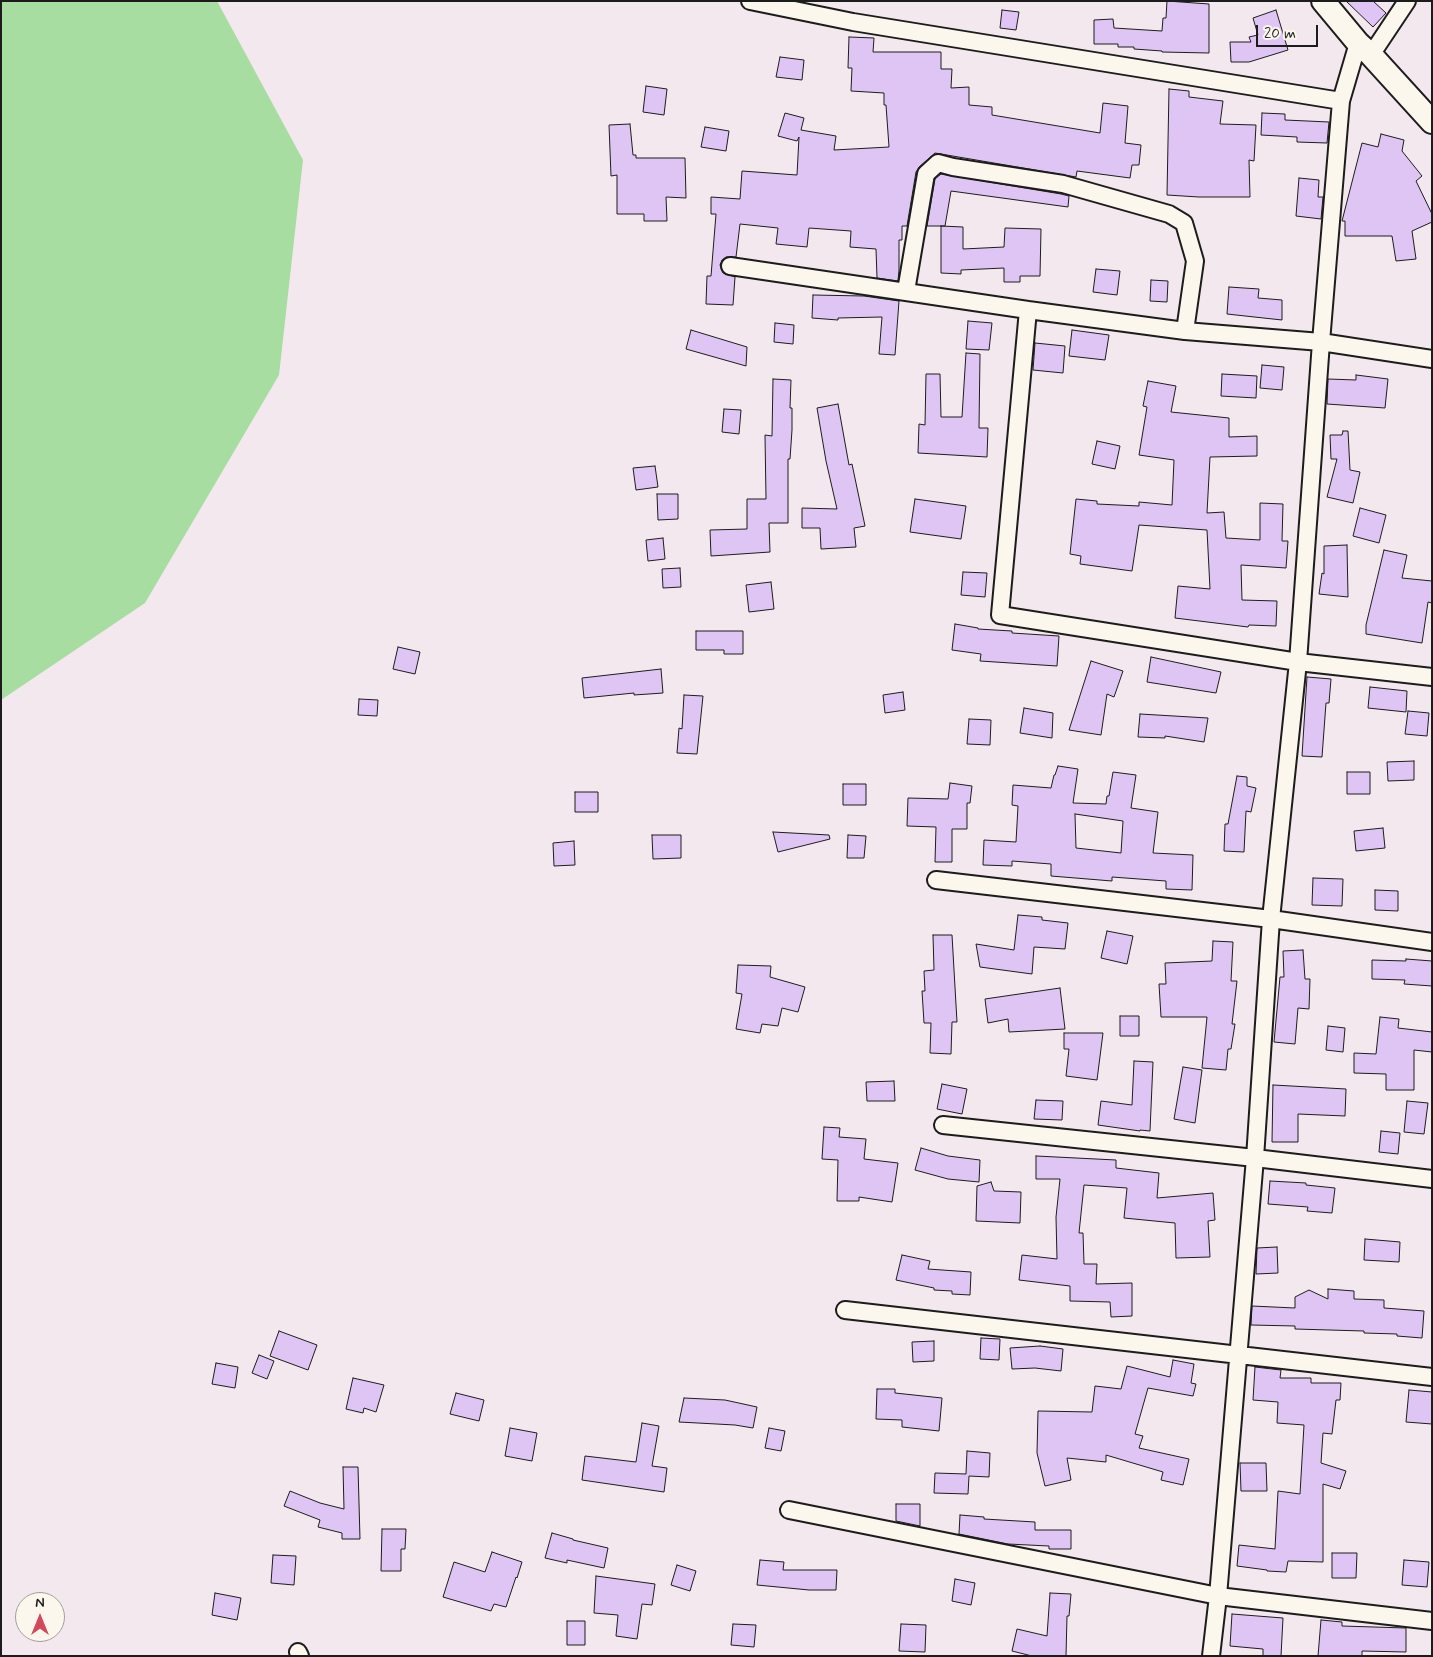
<!DOCTYPE html>
<style>
body{margin:0}
#map{position:relative;width:1433px;height:1657px;overflow:hidden;background:#f3e8ee;font-family:Mynerve,sans-serif}
canvas{display:block}
.frame{position:absolute;inset:0;border:2px solid #1c1c1c;pointer-events:none}
.north{position:absolute;left:15px;top:1592px;width:50px;height:50px;box-sizing:border-box;background:#fbf7ec;border:1px solid #a29f99;border-radius:50%;rotate:0deg;font-size:14px;font-weight:700;line-height:20px;text-align:center;color:#1c1c1c}
.north::after{content:'';display:block;margin:auto;width:18px;height:22px;background:#d1495b;clip-path:polygon(50% 0,100% 100%,50% 72%,0 100%)}
.scale{position:absolute;left:1256px;top:25px;width:62px;height:22px;box-sizing:border-box;border:2px solid #1c1c1c;border-top:0;padding-left:6px;font-size:15px;line-height:18px;white-space:nowrap;color:#1c1c1c;-webkit-text-stroke:4px #fbf7ec;paint-order:stroke}
</style>
<div id="map">
<canvas width="1433" height="1657"></canvas>
<div class="frame"></div>
<div class="north">N</div>
<div class="scale">20 m</div>
</div>
<script>
const g = document.querySelector('canvas').getContext('2d');
g.lineJoin = 'round';
function paint(path, color) { g.fillStyle = color; g.fill(path, 'evenodd'); }
const toPath = rows => new Path2D(rows.map(r => 'M' + r).join(''));
function stroke(path, color, width, dash) { g.strokeStyle = color; g.lineWidth = width; g.lineCap = dash ? 'butt' : 'round'; g.setLineDash(dash || []); g.stroke(path); }
paint(toPath([
 [1,1,217,1,303,160,279,375,145,603,1,700]
]), '#a7dda0');
const building = toPath([
 [1167,1,1209,4,1209,53,1162,52,1162,51,1134,49,1134,47,1118,47,1118,44,1094,44,1094,20,1113,19,1114,28,1162,31,1163,18,1166,18,1167,1],
 [1346,1,1373,1,1386,13,1373,27,1346,1],
 [1002,10,1019,12,1016,30,1000,28,1002,10],
 [1276,10,1288,50,1249,62,1231,62,1230,42,1251,42,1249,37,1258,35,1253,18,1276,10],
 [849,37,874,38,873,52,941,52,941,69,952,69,951,88,969,87,969,105,992,107,992,115,1100,133,1103,103,1128,106,1125,143,1141,145,1139,165,1132,165,1130,178,1077,171,1076,177,935,153,919,167,916,172,907,226,902,226,902,240,899,240,899,270,898,281,877,278,876,249,850,247,851,231,809,228,807,247,776,244,778,228,740,224,736,257,726,257,722,260,720,265,723,273,735,277,733,305,706,304,707,276,711,276,716,214,711,214,711,197,740,199,742,171,797,175,799,137,797,141,778,136,785,113,804,118,801,130,836,136,834,150,889,147,886,105,884,105,884,93,851,91,852,68,848,68,849,37],
 [780,57,804,60,802,80,776,77,780,57],
 [646,86,667,89,664,115,643,112,646,86],
 [1169,89,1189,91,1189,97,1223,101,1220,124,1256,125,1254,161,1249,160,1250,197,1199,197,1167,195,1169,89],
 [1262,113,1285,114,1285,120,1329,122,1327,143,1297,142,1297,137,1261,135,1262,113],
 [630,124,633,155,636,155,636,158,685,158,686,198,666,197,667,221,644,221,644,214,617,214,617,175,611,176,609,125,630,124],
 [705,127,729,131,726,151,701,147,705,127],
 [1381,134,1404,140,1402,151,1422,176,1416,181,1432,214,1432,222,1412,231,1416,259,1396,261,1392,236,1345,236,1345,221,1342,221,1362,143,1378,147,1381,134],
 [941,174,1061,194,1069,196,1068,207,951,191,945,226,927,226,935,179,941,174],
 [1299,178,1319,180,1318,197,1323,197,1321,219,1296,216,1299,178],
 [941,226,963,227,963,249,1004,247,1005,228,1041,229,1040,276,1020,276,1020,282,1004,282,1004,268,961,270,961,274,941,273,941,226],
 [1096,269,1120,271,1117,295,1093,292,1096,269],
 [1151,280,1168,281,1167,302,1150,301,1151,280],
 [1229,287,1259,289,1258,298,1282,300,1282,320,1227,314,1229,287],
 [813,295,864,296,899,301,895,355,879,354,882,317,838,318,838,320,812,318,813,295],
 [968,321,992,323,989,350,966,349,968,321],
 [775,323,794,325,793,344,774,342,775,323],
 [691,330,747,347,746,366,686,349,691,330],
 [1072,330,1109,335,1105,360,1069,356,1072,330],
 [1035,343,1065,346,1063,373,1033,370,1035,343],
 [966,353,980,354,979,428,988,428,987,457,918,453,919,424,925,425,926,374,940,374,941,417,962,417,966,353],
 [1262,365,1284,367,1282,390,1260,388,1262,365],
 [1222,374,1257,376,1256,398,1221,396,1222,374],
 [1356,375,1388,379,1385,408,1327,404,1328,379,1356,380,1356,375],
 [773,379,791,380,790,408,792,408,792,430,790,459,788,459,788,523,769,523,770,552,711,556,710,530,747,529,747,499,766,499,765,435,772,436,773,379],
 [1148,381,1176,386,1171,412,1229,418,1229,437,1257,436,1257,456,1210,457,1207,513,1224,512,1226,538,1260,540,1260,503,1283,504,1282,541,1288,541,1286,568,1241,565,1242,600,1277,601,1276,626,1249,625,1248,627,1175,618,1178,586,1210,589,1207,530,1139,525,1132,571,1080,564,1081,556,1070,554,1076,499,1097,501,1097,504,1139,506,1139,502,1172,505,1174,460,1139,455,1147,407,1143,406,1148,381],
 [838,404,849,465,852,464,865,526,854,528,856,547,821,549,820,528,802,528,802,508,837,509,826,461,817,408,838,404],
 [724,409,741,410,739,434,722,432,724,409],
 [1343,431,1348,431,1350,470,1360,472,1353,503,1327,497,1337,459,1331,459,1330,435,1342,435,1343,431],
 [1097,441,1120,446,1115,469,1092,464,1097,441],
 [655,466,658,487,636,490,633,468,655,466],
 [657,494,678,494,678,519,658,520,657,494],
 [915,499,966,506,961,539,910,532,915,499],
 [1360,508,1386,515,1379,543,1353,536,1360,508],
 [663,538,665,559,648,561,646,540,663,538],
 [1347,545,1348,597,1319,594,1322,573,1324,574,1324,546,1347,545],
 [1384,550,1407,555,1402,578,1432,581,1432,603,1428,602,1422,643,1366,634,1366,625,1384,550],
 [680,568,681,587,663,588,662,569,680,568],
 [963,572,987,573,985,597,961,595,963,572],
 [771,582,774,609,749,612,746,585,771,582],
 [955,624,978,628,978,629,1012,631,1012,633,1059,636,1057,666,980,661,981,654,952,650,955,624],
 [696,631,743,631,743,654,724,654,724,650,696,650,696,631],
 [398,647,420,652,415,674,393,669,398,647],
 [1151,657,1221,672,1216,693,1147,682,1151,657],
 [1091,661,1123,671,1114,697,1107,694,1101,735,1069,730,1091,661],
 [661,669,663,693,634,695,634,693,584,698,582,678,661,669],
 [1307,677,1331,679,1329,703,1326,703,1322,757,1302,756,1307,677],
 [1370,687,1407,691,1406,712,1368,708,1370,687],
 [903,692,905,710,885,713,883,695,903,692],
 [684,695,703,696,697,754,677,753,679,728,682,729,684,695],
 [359,699,378,700,377,716,358,715,359,699],
 [1024,708,1053,713,1052,738,1020,733,1024,708],
 [1408,711,1429,713,1427,736,1405,734,1408,711],
 [1140,714,1208,718,1204,742,1165,736,1165,738,1138,737,1140,714],
 [969,719,991,720,990,745,967,744,969,719],
 [1414,761,1414,780,1388,781,1387,762,1414,761],
 [1058,766,1078,769,1073,803,1106,804,1107,796,1109,796,1113,772,1136,775,1131,808,1158,812,1153,853,1193,855,1192,890,1166,889,1166,881,1112,877,1112,881,1051,876,1051,864,1012,861,1012,866,983,865,984,840,1016,842,1018,806,1012,805,1013,785,1051,788,1054,775,1055,775,1058,766],
 [1075,814,1123,821,1121,853,1076,848,1075,814],
 [1347,772,1370,772,1370,794,1347,794,1347,772],
 [1237,776,1247,777,1247,786,1256,788,1251,812,1246,811,1244,852,1224,851,1225,824,1228,824,1237,776],
 [950,783,972,786,970,803,967,803,967,829,952,829,952,862,935,862,936,827,907,826,908,798,948,799,950,783],
 [843,784,866,784,866,805,843,805,843,784],
 [575,792,598,792,598,812,575,812,575,792],
 [1383,828,1385,848,1356,851,1354,831,1383,828],
 [773,832,829,835,830,839,778,852,773,832],
 [652,835,681,835,681,858,653,859,652,835],
 [848,835,866,836,864,858,847,858,848,835],
 [574,841,575,865,554,866,553,843,574,841],
 [1313,878,1343,879,1342,906,1312,905,1313,878],
 [1375,890,1398,891,1398,911,1375,910,1375,890],
 [1018,915,1042,917,1042,920,1068,923,1065,949,1034,947,1032,974,980,967,976,944,1014,950,1018,915],
 [1107,931,1133,936,1127,964,1101,958,1107,931],
 [933,935,952,935,957,1022,952,1022,951,1054,930,1053,931,1023,924,1023,922,991,925,991,924,971,934,970,933,935],
 [1213,941,1233,942,1231,981,1237,981,1232,1024,1235,1024,1231,1049,1228,1049,1226,1070,1202,1068,1207,1017,1161,1017,1159,984,1166,984,1165,963,1212,961,1213,941],
 [1303,950,1305,979,1310,979,1309,1009,1298,1008,1295,1044,1274,1042,1280,977,1284,977,1283,951,1303,950],
 [1406,959,1432,961,1432,986,1404,984,1405,980,1372,979,1372,960,1406,961,1406,959],
 [738,965,771,966,770,977,805,987,798,1012,782,1008,778,1026,762,1024,760,1033,736,1029,742,994,736,993,738,965],
 [1060,988,1065,1029,1009,1032,1008,1019,988,1023,985,999,1060,988],
 [1120,1016,1139,1016,1139,1036,1120,1036,1120,1016],
 [1380,1017,1399,1019,1398,1028,1432,1032,1432,1052,1414,1050,1414,1090,1386,1090,1386,1074,1354,1073,1354,1053,1376,1054,1380,1017],
 [1328,1026,1345,1028,1343,1052,1326,1050,1328,1026],
 [1064,1033,1103,1033,1097,1080,1066,1076,1069,1049,1064,1049,1064,1033],
 [1134,1061,1153,1062,1150,1131,1140,1130,1140,1131,1098,1125,1101,1101,1132,1105,1134,1061],
 [1183,1067,1202,1070,1195,1123,1174,1119,1183,1067],
 [894,1081,895,1101,867,1101,866,1082,894,1081],
 [942,1084,967,1089,962,1114,937,1109,942,1084],
 [1273,1085,1346,1089,1345,1116,1298,1114,1298,1142,1272,1142,1273,1085],
 [1036,1100,1063,1101,1062,1120,1034,1119,1036,1100],
 [1407,1101,1428,1103,1424,1134,1404,1132,1407,1101],
 [824,1127,840,1128,839,1137,866,1139,864,1159,898,1163,892,1202,859,1197,859,1201,837,1201,838,1160,822,1159,824,1127],
 [1381,1131,1400,1133,1398,1154,1379,1152,1381,1131],
 [921,1148,948,1156,980,1160,979,1182,948,1179,915,1170,921,1148],
 [1036,1156,1116,1160,1116,1168,1159,1173,1157,1198,1213,1193,1215,1220,1208,1221,1210,1257,1176,1258,1175,1223,1124,1218,1127,1188,1084,1185,1079,1233,1083,1233,1084,1264,1097,1264,1096,1284,1132,1283,1132,1316,1111,1317,1110,1302,1070,1301,1070,1286,1019,1280,1022,1255,1057,1259,1056,1217,1060,1179,1036,1179,1036,1156],
 [1270,1181,1306,1183,1306,1185,1335,1188,1332,1213,1307,1211,1308,1207,1268,1204,1270,1181],
 [991,1182,994,1191,1021,1192,1020,1223,976,1221,977,1186,991,1182],
 [1365,1239,1400,1242,1399,1262,1364,1260,1365,1239],
 [1277,1247,1278,1273,1256,1274,1257,1248,1277,1247],
 [902,1255,930,1261,928,1269,971,1272,970,1295,952,1294,952,1291,934,1290,934,1288,896,1280,902,1255],
 [1328,1289,1354,1291,1354,1299,1384,1300,1384,1308,1424,1311,1422,1338,1397,1336,1397,1334,1364,1333,1364,1331,1295,1329,1295,1326,1251,1325,1252,1306,1295,1308,1295,1297,1309,1290,1328,1299,1328,1289],
 [279,1331,317,1345,308,1370,270,1356,279,1331],
 [981,1338,1000,1339,999,1360,980,1359,981,1338],
 [934,1341,934,1361,913,1362,912,1342,934,1341],
 [1040,1346,1063,1349,1061,1371,1035,1368,1012,1369,1010,1348,1040,1346],
 [259,1355,274,1361,267,1379,252,1373,259,1355],
 [1173,1360,1194,1364,1191,1383,1196,1384,1193,1396,1148,1388,1135,1434,1143,1436,1139,1448,1189,1459,1183,1485,1161,1480,1163,1472,1106,1455,1106,1462,1067,1458,1071,1480,1045,1486,1037,1453,1038,1411,1092,1412,1095,1386,1121,1389,1127,1366,1170,1377,1173,1360],
 [216,1363,238,1367,235,1388,212,1384,216,1363],
 [1255,1367,1281,1370,1280,1378,1311,1378,1311,1383,1341,1383,1340,1400,1336,1400,1332,1434,1323,1433,1321,1463,1346,1471,1340,1489,1323,1484,1323,1562,1288,1561,1286,1572,1267,1571,1267,1570,1237,1566,1239,1545,1275,1549,1278,1491,1300,1494,1304,1425,1277,1423,1278,1402,1253,1400,1255,1367],
 [353,1378,384,1385,376,1412,364,1408,363,1413,346,1409,353,1378],
 [877,1389,895,1389,895,1393,942,1398,939,1431,902,1427,902,1420,876,1419,877,1389],
 [1409,1390,1432,1392,1432,1424,1406,1422,1409,1390],
 [456,1393,484,1400,479,1421,450,1414,456,1393],
 [684,1398,725,1400,757,1407,753,1428,735,1425,679,1422,684,1398],
 [642,1423,659,1426,652,1466,667,1468,664,1492,582,1480,585,1456,636,1462,642,1423],
 [510,1428,537,1433,532,1461,505,1456,510,1428],
 [769,1428,785,1431,781,1451,765,1448,769,1428],
 [967,1451,990,1453,989,1477,969,1476,968,1494,934,1493,935,1473,966,1474,967,1451],
 [1240,1463,1266,1463,1267,1491,1241,1491,1240,1463],
 [343,1467,358,1467,360,1539,342,1539,342,1533,318,1527,320,1520,284,1506,290,1491,320,1503,344,1509,343,1467],
 [896,1504,920,1504,920,1526,896,1521,896,1504],
 [960,1515,984,1517,984,1519,1035,1522,1035,1530,1071,1530,1071,1549,1049,1549,1049,1546,1008,1544,959,1534,960,1515],
 [382,1529,406,1529,405,1549,401,1549,401,1571,381,1571,382,1529],
 [552,1533,573,1539,573,1540,608,1548,604,1568,567,1560,567,1563,545,1558,552,1533],
 [492,1552,522,1562,517,1578,516,1577,506,1607,494,1604,491,1611,443,1597,454,1562,485,1572,492,1552],
 [1332,1553,1357,1553,1356,1578,1332,1578,1332,1553],
 [273,1555,296,1556,294,1585,271,1583,273,1555],
 [760,1560,784,1562,783,1570,837,1570,836,1590,809,1590,757,1585,760,1560],
 [1404,1560,1429,1562,1427,1587,1402,1585,1404,1560],
 [677,1565,696,1571,690,1591,671,1585,677,1565],
 [596,1576,655,1584,652,1605,642,1604,637,1639,616,1636,618,1615,594,1613,596,1576],
 [955,1579,975,1583,971,1605,952,1601,955,1579],
 [215,1593,241,1598,237,1620,212,1615,215,1593],
 [1050,1593,1071,1594,1069,1616,1067,1616,1066,1656,1032,1656,1012,1651,1017,1629,1047,1636,1050,1593],
 [1232,1614,1283,1618,1281,1656,1263,1656,1263,1649,1230,1646,1232,1614],
 [1321,1620,1342,1622,1342,1626,1406,1628,1406,1652,1362,1651,1362,1656,1318,1656,1321,1620],
 [567,1621,585,1621,585,1645,567,1645,567,1621],
 [733,1624,756,1625,754,1647,731,1645,733,1624],
 [901,1624,926,1625,925,1652,899,1651,901,1624]
]);
paint(building, '#dfc5f4');
stroke(building, '#1c1c1c', 1);
const street = toPath([
 [750,1,853,22,1341,101],
 [1358,43,1341,101,1321,342,1298,662,1432,677],
 [1371,55,1407,1],
 [730,266,1028,310],
 [906,291,926,174,938,163,953,167,1063,184,1169,214,1184,223,1195,261,1185,331],
 [936,880,1271,919,1432,942],
 [943,1125,1255,1158,1271,919,1298,662,1000,615,1028,310,1185,331,1321,342,1432,359],
 [845,1310,1432,1377],
 [789,1510,1218,1596,1432,1621],
 [298,1652,300,1656],
 [1211,1656,1218,1596,1255,1158,1432,1179]
]);
const secondary = toPath([
 [1323,1,1358,43,1371,55,1432,122]
]);
stroke(street, '#1c1c1c', 20);
stroke(secondary, '#1c1c1c', 26);
stroke(street, '#fbf7ec', 16);
stroke(secondary, '#fbf7ec', 22);
</script>
